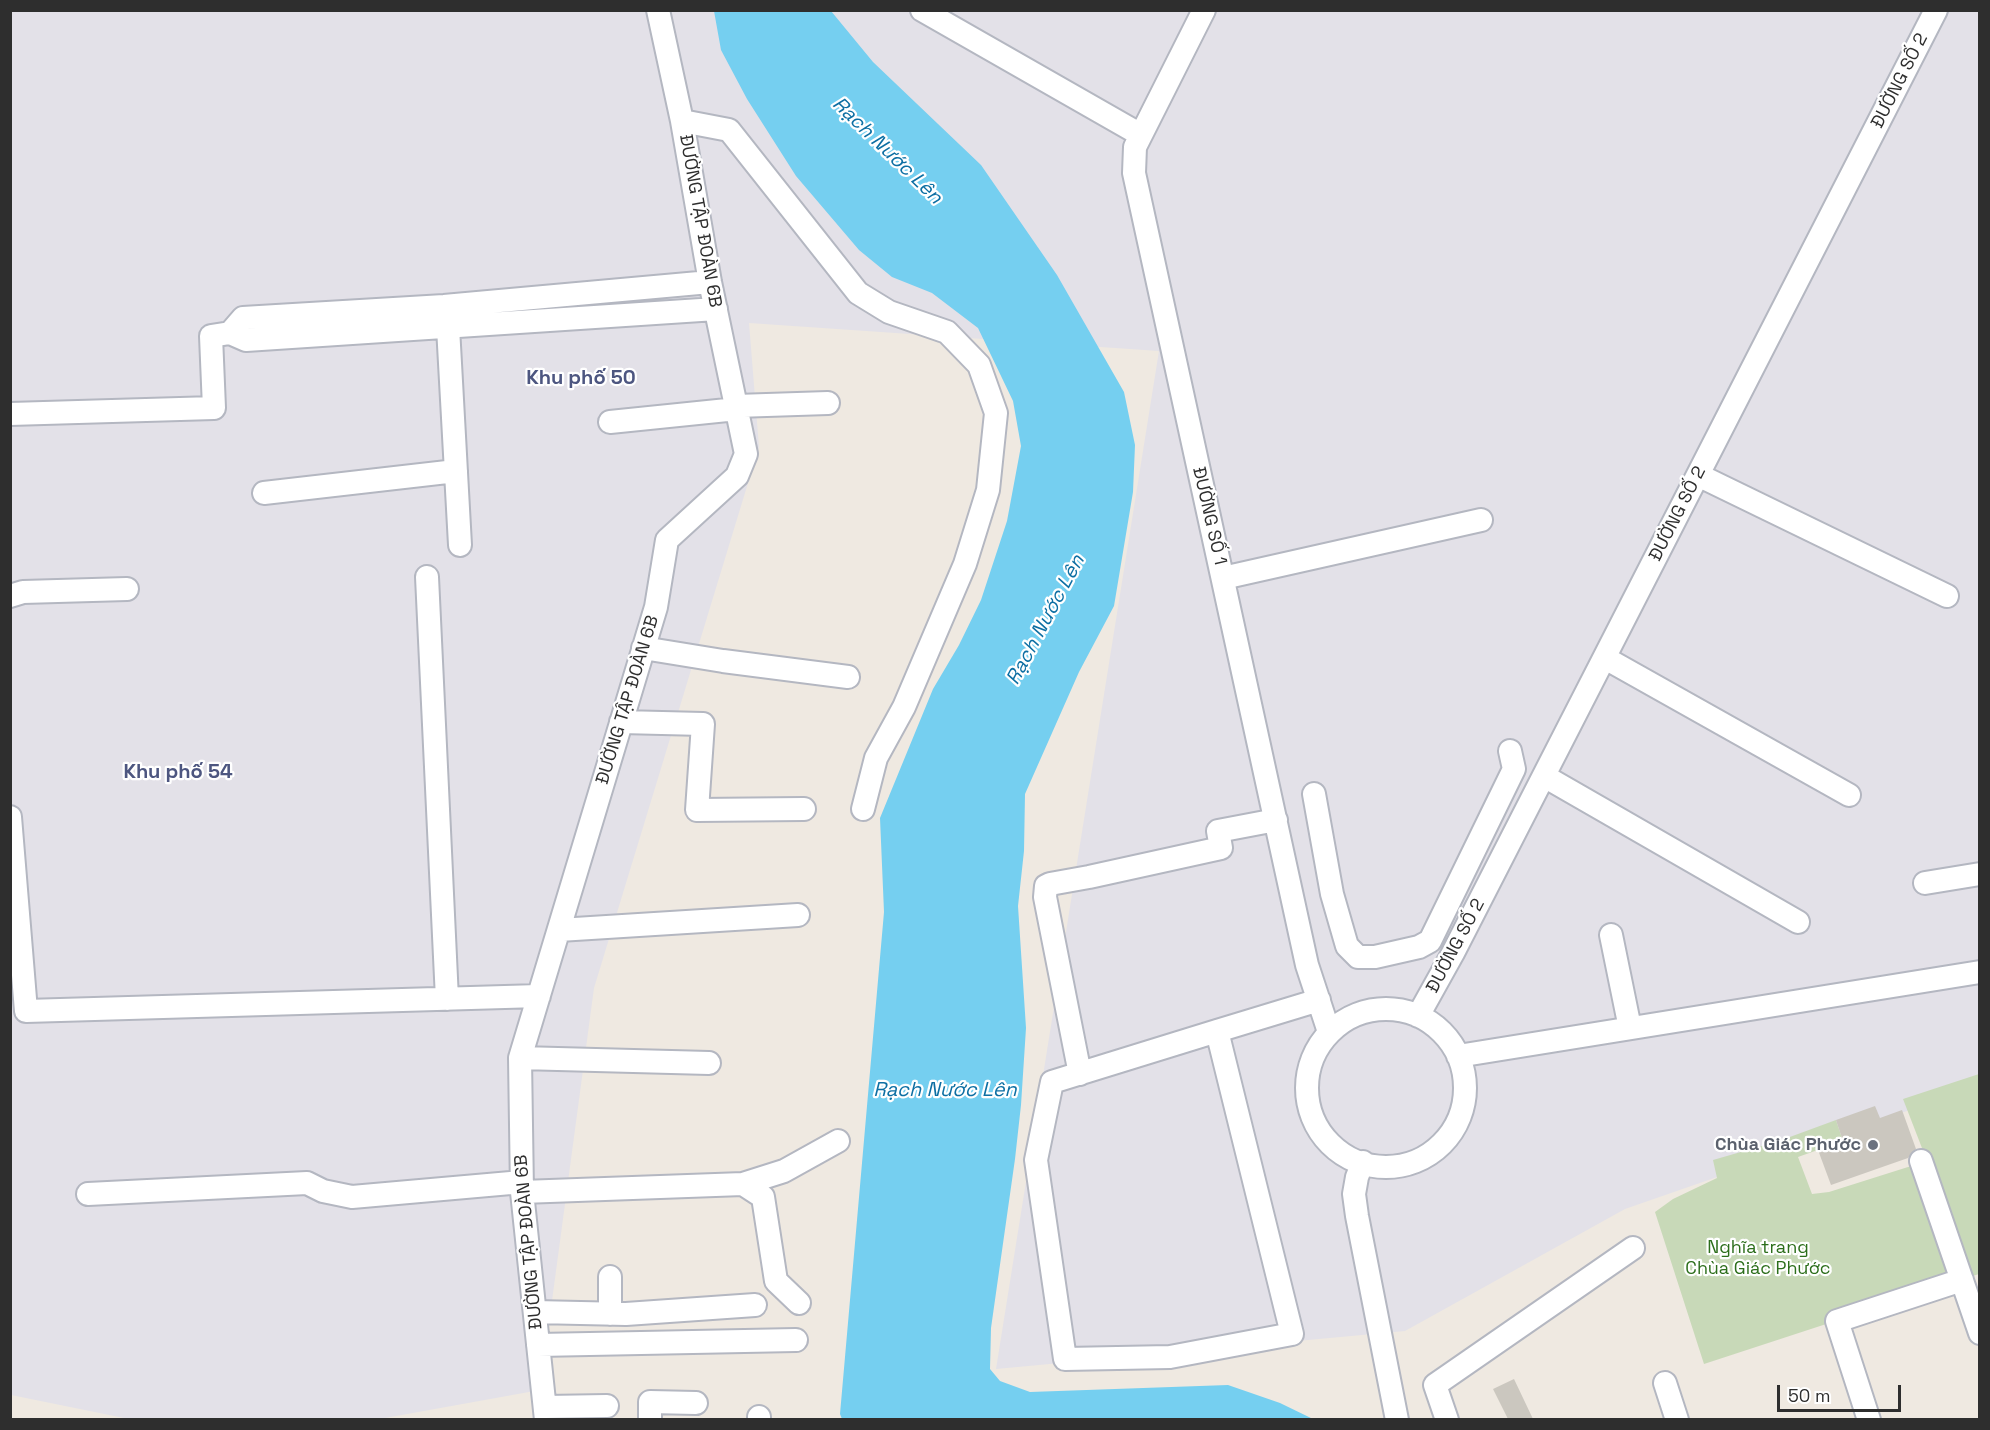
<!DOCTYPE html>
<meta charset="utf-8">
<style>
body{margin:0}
#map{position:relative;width:1990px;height:1430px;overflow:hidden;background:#efe9e1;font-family:"Space Grotesk",sans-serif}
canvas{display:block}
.frame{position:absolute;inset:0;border:12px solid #2e2e2e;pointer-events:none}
.scale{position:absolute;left:1777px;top:1385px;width:124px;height:27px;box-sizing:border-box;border:3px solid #2e2e2e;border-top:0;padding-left:8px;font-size:18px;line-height:21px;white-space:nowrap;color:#2e2e2e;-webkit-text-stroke:4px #fff;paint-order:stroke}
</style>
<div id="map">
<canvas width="1990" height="1430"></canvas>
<div class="frame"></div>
<div class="scale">50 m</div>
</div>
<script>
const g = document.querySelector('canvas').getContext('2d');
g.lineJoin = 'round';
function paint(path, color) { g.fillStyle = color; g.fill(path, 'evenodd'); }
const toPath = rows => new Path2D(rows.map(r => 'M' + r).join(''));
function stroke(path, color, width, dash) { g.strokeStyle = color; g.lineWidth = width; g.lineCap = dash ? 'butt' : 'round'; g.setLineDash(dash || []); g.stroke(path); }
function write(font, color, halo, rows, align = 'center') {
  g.font = font + ' "Space Grotesk",sans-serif'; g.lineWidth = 4.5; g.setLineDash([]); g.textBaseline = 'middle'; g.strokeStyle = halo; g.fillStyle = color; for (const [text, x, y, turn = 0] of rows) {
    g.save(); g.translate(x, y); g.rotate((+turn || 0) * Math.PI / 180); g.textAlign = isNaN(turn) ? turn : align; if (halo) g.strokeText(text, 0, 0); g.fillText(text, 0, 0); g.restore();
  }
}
paint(toPath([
 [11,11,1979,11,1979,1086,1625,1209,1405,1331,996,1369,1159,351,749,323,759,447,594,988,540,1390,374,1420,129,1419,11,1395]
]), '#e3e1e8');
paint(toPath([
 [1979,1074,1979,1274,1704,1364,1655,1212,1673,1199,1717,1178,1713,1160,1779,1141,1836,1120,1843,1141,1798,1157,1812,1194,1829,1192,1927,1161,1903,1099]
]), '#c8d9b8');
paint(toPath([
 [714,11,831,11,873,62,981,165,1057,275,1124,392,1135,445,1133,492,1114,606,1079,672,1025,794,1024,851,1018,906,1026,1028,1021,1105,1015,1159,991,1328,990,1369,1000,1381,1030,1392,1228,1385,1280,1403,1313,1419,842,1419,840,1414,884,912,880,818,933,689,959,645,981,600,1007,521,1021,446,1013,401,978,328,932,293,892,277,859,250,796,176,747,99,721,50]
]), '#75cff0');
paint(toPath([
 [1875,1106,1880,1118,1902,1110,1916,1149,1908,1158,1831,1185,1818,1150,1843,1141,1836,1120],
 [1514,1379,1533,1419,1508,1419,1493,1389]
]), '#cbc7bf');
const minor = toPath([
 [922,10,1141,135],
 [1204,10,1135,147,1134,173,1307,965,1329,1032],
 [682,121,729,130,858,293,889,312,947,332,979,365,996,413,988,490,965,564,904,707,876,758,863,809],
 [446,313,448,327,460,545],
 [230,333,243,318,444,306,710,282],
 [736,406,828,403],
 [10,414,214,408,211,336,230,333,246,340,716,309],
 [610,422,737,409],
 [1698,475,1947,596],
 [264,493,456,471],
 [427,577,447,999],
 [1223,578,1481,520],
 [10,596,23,592,127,589],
 [643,648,723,661,848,677],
 [1605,658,1849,795],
 [621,722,703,724,697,810,804,809],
 [1544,776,1798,922],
 [1314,794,1332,894,1347,946,1358,957,1375,957,1419,947,1430,941,1514,769,1510,751],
 [10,817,26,1011,539,996],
 [1925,883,1980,874],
 [559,930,798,915],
 [1611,935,1630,1028],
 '1307 1088a79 79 0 1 1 158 0a79 79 0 1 1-158 0Z',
 [1418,1016,1453,953,1936,10],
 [1217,1031,1292,1334,1170,1357,1065,1359,1036,1160,1052,1082,1217,1031,1319,1000],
 [1458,1056,1980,972],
 [520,1058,709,1063],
 [1080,1074,1045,897,1046,886,1050,884,1089,877,1221,848,1218,831,1276,820],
 [1921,1161,1980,1333],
 [1363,1162,1357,1177,1354,1194,1357,1216,1397,1420],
 [743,1184,763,1197,776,1281,799,1303],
 [522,1192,743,1184,784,1171,838,1141],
 [88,1194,307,1183,323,1191,352,1197,522,1182],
 [610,1277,610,1314],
 [535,1312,626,1314,755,1305],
 [538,1345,796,1340],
 [1665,1383,1677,1420],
 [545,1407,607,1406],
 [759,1417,759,1420],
 [546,1420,522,1192,520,1058,656,607,667,540,737,476,746,454,710,282,682,121,658,10],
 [650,1420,650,1402,696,1403],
 [1447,1420,1435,1385,1633,1248],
 [1869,1420,1837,1321,1962,1280]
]);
stroke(minor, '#b4b7c1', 26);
stroke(minor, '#fff', 22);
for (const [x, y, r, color] of [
 [1873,1145,6,"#6b7280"]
]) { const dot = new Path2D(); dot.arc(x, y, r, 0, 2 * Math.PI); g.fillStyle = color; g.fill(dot); stroke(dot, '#fff', 2); }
write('18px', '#2e2e2e', '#fff', [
 ["ĐƯỜNG SỐ 2",1900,81,-63],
 ["ĐƯỜNG TẬP ĐOÀN 6B",700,221,80],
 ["ĐƯỜNG SỐ 2",1678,514,-63],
 ["ĐƯỜNG SỐ 1",1209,516,77],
 ["ĐƯỜNG TẬP ĐOÀN 6B",628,700,-73],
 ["ĐƯỜNG SỐ 2",1456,946,-62],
 ["ĐƯỜNG TẬP ĐOÀN 6B",529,1242,-95]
]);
write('bold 18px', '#5b616d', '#fff', [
 ["Chùa Giác Phước",1861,1145]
], 'right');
write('18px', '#2c6e1b', '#fff', [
 ["Nghĩa trang",1758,1248],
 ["Chùa Giác Phước",1758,1269]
]);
write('italic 20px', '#0d6fa3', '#fff', [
 ["Rạch Nước Lên",887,151,44],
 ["Rạch Nước Lên",1046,620,-62],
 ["Rạch Nước Lên",945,1091]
]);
write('bold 20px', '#4d5680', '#fff', [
 ["Khu phố 50",581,379],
 ["Khu phố 54",178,773]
]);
</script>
